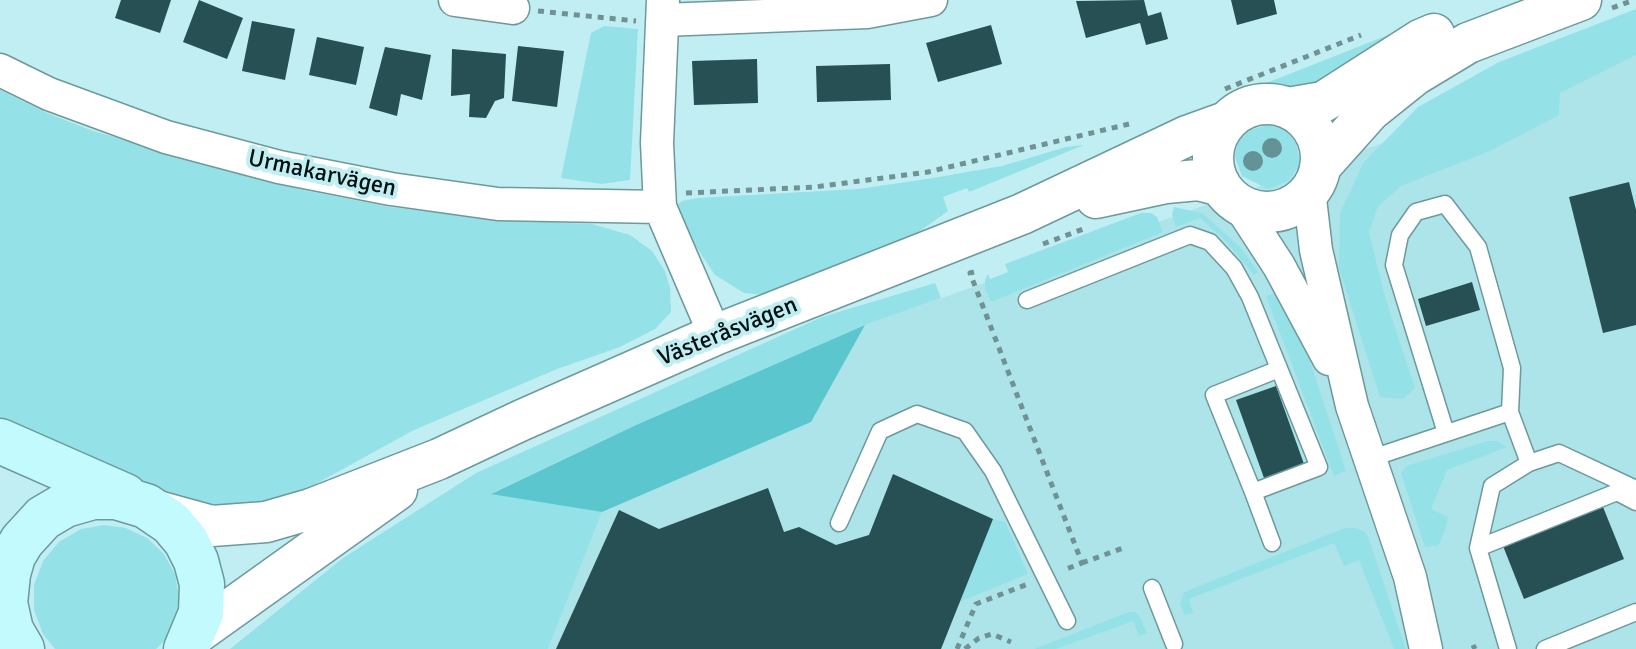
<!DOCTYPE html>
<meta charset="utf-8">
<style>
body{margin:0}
canvas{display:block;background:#c0eef2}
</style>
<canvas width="1636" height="649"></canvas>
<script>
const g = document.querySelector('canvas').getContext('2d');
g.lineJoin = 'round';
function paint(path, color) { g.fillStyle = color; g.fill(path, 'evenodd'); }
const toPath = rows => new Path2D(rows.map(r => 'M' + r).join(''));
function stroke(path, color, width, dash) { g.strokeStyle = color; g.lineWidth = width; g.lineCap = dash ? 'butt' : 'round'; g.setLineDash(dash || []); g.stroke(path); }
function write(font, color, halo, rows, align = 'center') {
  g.font = font + ' Signika,sans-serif'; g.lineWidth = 8; g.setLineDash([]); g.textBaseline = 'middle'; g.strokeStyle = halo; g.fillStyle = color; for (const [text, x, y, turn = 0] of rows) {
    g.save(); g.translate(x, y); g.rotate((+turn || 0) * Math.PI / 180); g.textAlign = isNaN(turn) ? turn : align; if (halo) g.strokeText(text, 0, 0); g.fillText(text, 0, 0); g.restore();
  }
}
paint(toPath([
 [1636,54,1636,649,548,649,602,512,811,422,865,325]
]), '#ace4e9');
paint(toPath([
 [1636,9,1636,55,1560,93,1559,115,1490,151,1401,186,1378,206,1369,232,1385,297,1415,388,1403,399,1380,397,1339,268,1340,213,1364,162,1418,107,1499,62],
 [604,26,638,29,630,180,602,184,561,178,591,33],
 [1406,28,1304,92,1272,85,1259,86],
 [0,90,47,113,93,131,303,190,390,207,502,220,592,224,630,235,652,251,665,271,670,288,671,312,655,329,620,347,557,369,414,430,310,487,269,502,222,509,179,498,89,455,0,421],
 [1267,125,1285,129,1297,144,1300,166,1288,181,1268,189,1242,176,1235,157,1237,141,1250,130],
 [1084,145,969,192,967,188,943,197,948,211,920,231,898,244,775,296,744,293,715,275,681,224,674,208,682,201,698,198,858,189,927,179,1002,166,1066,147],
 [1174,207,1202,213,1240,247,1258,272,1254,275,1223,238,1200,218,1176,227,1172,214],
 [1141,213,1151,213,1157,217,1163,232,991,302,985,289,985,280,988,274,990,279,1008,272,1005,264],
 [935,283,941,298,865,325,636,425,492,493,602,512,548,649,230,649,343,558,476,473,822,317],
 [1273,294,1283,300,1310,361,1346,471,1334,476,1266,296],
 [1488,441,1497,441,1507,447,1447,470,1431,509,1448,517,1446,528,1438,546,1425,547,1401,473,1406,466],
 [993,519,1005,522,1028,574,959,602],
 [104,525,126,528,147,538,164,554,175,574,179,597,176,620,165,640,156,649,55,649,43,634,34,610,34,585,43,561,59,542,81,529],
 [1345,528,1355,528,1365,532,1368,537,1406,649,1394,649,1359,560,1344,566,1334,543,1189,599,1193,613,1185,615,1180,604,1184,592],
 [1129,612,1135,612,1140,617,1147,633,1139,636,1133,621,1056,649,1034,649]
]), '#94e2e8');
paint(toPath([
 [865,325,811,422,602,512,491,494,636,425]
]), '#5bc6ce');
paint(toPath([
 [121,0,171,0,160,33,115,18],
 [199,0,243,18,227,59,183,42],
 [1144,0,1148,16,1161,12,1168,39,1146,45,1140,23,1086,38,1076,1],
 [1231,0,1274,0,1277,14,1237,25],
 [252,21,295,29,285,80,242,71],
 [991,25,1002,64,938,82,926,43],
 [317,37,364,47,356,85,309,75],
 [518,46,564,51,557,107,512,101],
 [385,47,431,55,422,100,401,94,397,116,369,108],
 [452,49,506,54,504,98,495,101,486,118,469,117,470,94,451,96],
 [757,59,758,103,694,105,692,61],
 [890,64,891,100,817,102,816,66],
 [1629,182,1636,210,1636,325,1603,333,1569,197],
 [1472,282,1480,310,1426,326,1418,299],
 [1276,386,1304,464,1264,478,1236,400],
 [893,474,993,519,941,649,556,649,619,510,659,529,768,488,784,532,799,527,836,545,869,535],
 [1603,507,1624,559,1524,599,1503,546]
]), '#265053');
const service = toPath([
 [1027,300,1190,235,1210,242,1234,268,1250,297,1319,467,1253,492,1272,543],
 [1446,433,1394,265,1400,235,1416,212,1445,204,1478,247,1512,368,1510,412],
 [1369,459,1510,412,1529,463],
 [1253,492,1214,395,1279,369],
 [839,523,880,431,917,414,965,431,993,471,1067,621],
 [1478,548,1617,492,1636,502],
 [1152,588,1174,644],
 [1508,649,1478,548,1492,486,1529,463,1559,453,1636,489],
 [1545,649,1636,612]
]);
const minor = toPath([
 [455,0,513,8],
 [663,0,657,143,660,207,715,335],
 [663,20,867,12,931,0],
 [0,70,49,94,166,137,279,167,391,189,498,204,660,207],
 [1309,190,1316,250,1352,406,1410,577,1426,649],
 [1238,203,1279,266,1329,359]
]);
const tertiary = toPath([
 '1213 158a54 54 0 1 1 108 0a54 54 0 1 1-108 0Z',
 [1288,108,1323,102,1420,40,1434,34],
 [1320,167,1370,111,1415,75,1468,43,1581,0],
 [1096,198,1166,183,1198,180,1221,186],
 [150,509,212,526,266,522,311,509,439,459,522,420,715,335,1022,214,1187,136,1223,123],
 [193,636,397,490]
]);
const secondary = toPath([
 [0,441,125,496],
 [22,649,11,630,5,603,8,574,13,556,22,541,43,518,65,505,93,497,116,497,146,506,171,523,186,541,196,561,202,584,201,613,186,649]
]);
stroke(service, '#6d999c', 19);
stroke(minor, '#6d999c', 35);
stroke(tertiary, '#6d999c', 43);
stroke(secondary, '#6d999c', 47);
stroke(toPath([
 [1612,8,1634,0],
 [538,11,636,21],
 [1225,89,1361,35],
 [686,193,815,187,928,172,1129,124],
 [1043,244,1086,228],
 [974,272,970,273,1082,563,1064,570],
 [1082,563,1123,548],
 [1473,645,1475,649],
 [957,649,976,604,1028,584],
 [965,649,979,638,992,634,1011,642]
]), '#719295', 5, [6, 6]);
stroke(service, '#fff', 16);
stroke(minor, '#fff', 32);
stroke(tertiary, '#fff', 40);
stroke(secondary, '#c3fafe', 44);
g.fillStyle = '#639396';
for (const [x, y] of [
 [1272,148],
 [1253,161]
]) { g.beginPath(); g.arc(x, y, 10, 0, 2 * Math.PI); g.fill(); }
write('24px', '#010f10', '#c0eef2', [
 ["Urmakarvägen",322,174,12],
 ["Västeråsvägen",728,332,-22]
]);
</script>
